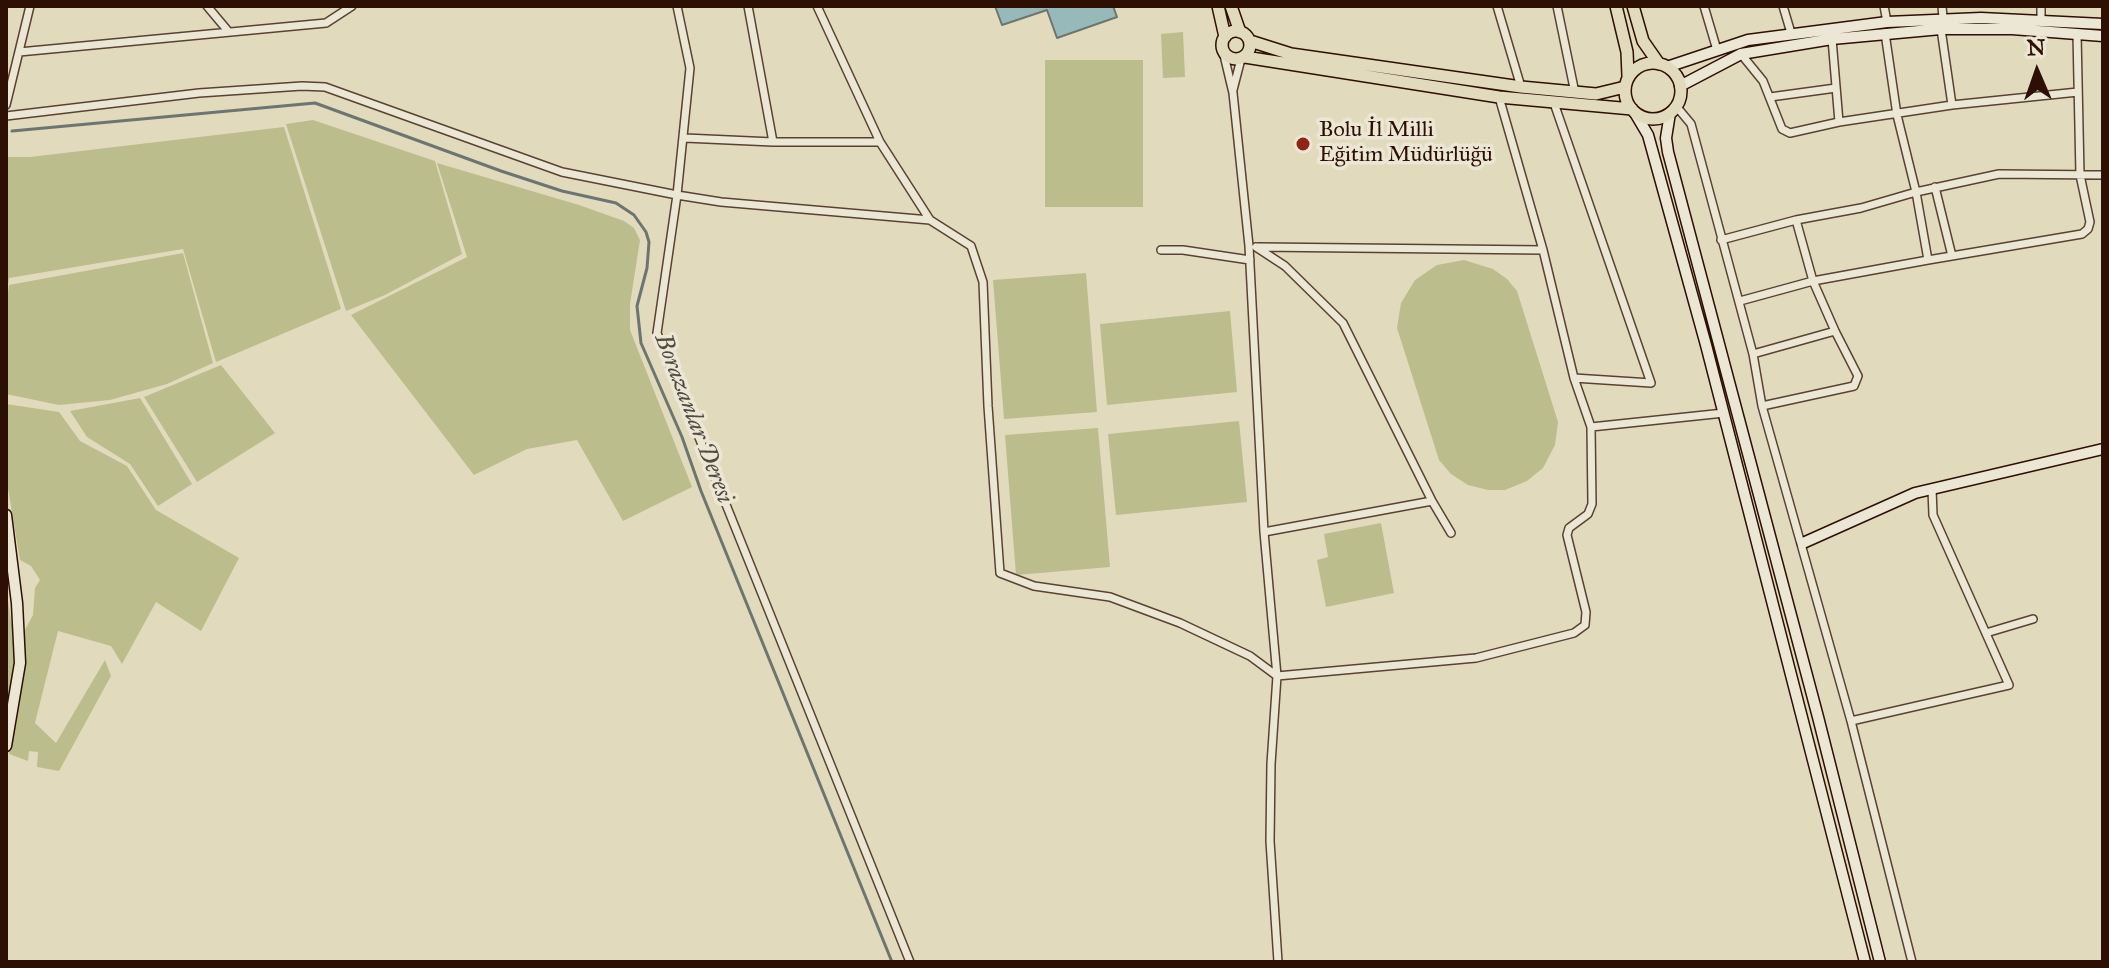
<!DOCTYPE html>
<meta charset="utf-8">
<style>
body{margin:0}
#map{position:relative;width:2109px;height:968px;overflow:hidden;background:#e2dabd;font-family:"IM FELL Great Primer",serif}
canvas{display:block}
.frame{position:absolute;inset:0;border:8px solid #2d0f03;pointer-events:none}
.north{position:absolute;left:1997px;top:32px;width:80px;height:80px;-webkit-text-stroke:6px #ece7d4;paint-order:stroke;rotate:358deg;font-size:22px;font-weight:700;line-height:32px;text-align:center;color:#2d0f03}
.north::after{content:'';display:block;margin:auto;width:28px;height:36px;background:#2d0f03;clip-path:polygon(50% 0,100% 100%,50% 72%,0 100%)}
</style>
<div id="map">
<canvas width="2109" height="968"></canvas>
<div class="frame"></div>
<div class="north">N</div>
</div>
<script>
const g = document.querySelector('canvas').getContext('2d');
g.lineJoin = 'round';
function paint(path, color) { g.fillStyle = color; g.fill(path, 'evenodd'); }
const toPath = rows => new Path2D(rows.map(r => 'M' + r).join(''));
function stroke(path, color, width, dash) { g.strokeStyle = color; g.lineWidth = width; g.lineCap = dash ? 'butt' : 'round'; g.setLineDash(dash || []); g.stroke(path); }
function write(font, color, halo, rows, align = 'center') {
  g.font = font + ' "IM FELL Great Primer",serif'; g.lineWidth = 7; g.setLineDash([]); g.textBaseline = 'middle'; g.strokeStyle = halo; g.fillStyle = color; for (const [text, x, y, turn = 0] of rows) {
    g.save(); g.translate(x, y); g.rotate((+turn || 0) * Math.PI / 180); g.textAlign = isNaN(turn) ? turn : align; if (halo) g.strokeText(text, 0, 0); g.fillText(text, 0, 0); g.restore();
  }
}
paint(toPath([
 [1183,32,1185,77,1163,78,1161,34],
 [1045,60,1143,60,1143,207,1045,207],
 [313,120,435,161,462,254,385,295,346,311,286,124],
 [284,127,341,309,216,362,183,249,9,278,6,297,7,157,30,157],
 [437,163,579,205,624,221,634,228,640,240,630,304,630,330,692,487,623,521,577,440,527,449,474,475,351,315,467,257],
 [183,253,213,363,167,384,110,400,59,405,6,394,6,308,9,285],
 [1464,260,1493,269,1507,279,1517,291,1558,422,1555,445,1543,468,1527,481,1505,490,1488,490,1468,485,1451,474,1439,460,1397,328,1401,303,1415,280,1437,265],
 [1086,273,1097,412,1004,419,993,280],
 [1230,311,1237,392,1107,405,1100,324],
 [221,365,275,433,197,482,144,397],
 [140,398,192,484,158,506,130,464,87,437,70,411],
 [6,404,59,412,80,441,127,466,156,510,239,558,201,631,156,602,122,664,111,646,58,631,35,723,56,743,105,660,111,676,59,771,37,767,38,752,29,751,28,761,9,754,20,693,6,702,6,588,13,633,19,641,33,615,35,588,40,580,31,566,20,560,6,476],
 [1239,421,1247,502,1116,515,1108,434],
 [1098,428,1110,567,1016,575,1005,435],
 [1381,523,1394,593,1326,607,1317,560,1328,557,1324,534]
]), '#bcbd8c');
const water = toPath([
 [995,6,1113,6,1117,17,1057,38,1047,10,1002,25,995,6]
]);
paint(water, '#97b9b9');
stroke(water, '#6d7570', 2);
stroke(toPath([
 [12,131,315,103,501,171,562,191,616,203,634,215,646,232,649,242,647,268,637,306,641,343,682,437,701,491,892,962]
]), '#6d7570', 3);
const street = toPath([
 [207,6,228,31],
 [748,6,773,142],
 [817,6,880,142,930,220,971,246,983,282,988,406,1000,573,1034,586,1110,597,1180,623,1250,656,1277,676,1476,658,1574,633,1585,625,1586,612,1567,535,1569,528,1588,514,1592,504,1591,427,1574,378,1543,250,1499,97],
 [1497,6,1521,87],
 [1557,6,1575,93],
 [1704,6,1717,50],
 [1783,6,1791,33],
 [1884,6,1887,22],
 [1942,6,1943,18],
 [2041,6,2041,20],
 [1941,29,1952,105],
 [1832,39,1839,122],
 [1223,51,1233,93,1249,246,1264,532,1277,676,1271,764,1270,841,1278,962],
 [19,52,326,23,352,6],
 [1741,54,1763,81,1782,129,1790,133,1839,122,1952,105,2078,92],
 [1233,90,1241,59],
 [1770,97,1836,88],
 [1554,103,1651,383,1574,378],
 [6,105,30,6],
 [1676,106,1691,124,1753,354,1762,406,1851,721,1912,962],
 [6,116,199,93,302,86,325,87,562,172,677,195,690,68,677,6],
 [685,138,773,142,880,142],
 [1935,187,1952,256],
 [1796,220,1861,208,1916,192,1999,174,2103,175],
 [1721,240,1796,220,1813,281,1740,301],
 [1256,247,1285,266,1343,323,1432,501],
 [1259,247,1543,250],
 [1161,250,1183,250,1250,260],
 [1928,260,2082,234,2088,229,2090,222,2080,175,2077,34],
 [1753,354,1835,331,1813,281,1928,260,1916,192,1897,115,1885,33],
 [1762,406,1854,386,1858,376,1835,331],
 [1591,427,1724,413],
 [1264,532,1432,501,1451,533],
 [1986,633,2033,619],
 [1851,721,2009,685,1933,515,1932,489],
 [910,962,657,333,677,195,721,202,930,220]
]);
const secondary = toPath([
 [1667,67,1748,40,1887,22,1981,18,2103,24],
 [1680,86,1741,54,1832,39,1941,29,2012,29,2103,36],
 [1635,113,1648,135,1706,345,1865,962],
 [1670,113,1666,138,1668,152,1818,717,1880,962],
 [6,515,17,603,20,663,6,746],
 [1803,543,1915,493,2103,449]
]);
const primary = toPath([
 [1218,6,1225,37],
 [1231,6,1240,32],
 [1616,6,1627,52,1628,76],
 [1633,6,1643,41,1659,64],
 '1222 45a14 14 0 1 1 28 0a14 14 0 1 1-28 0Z',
 [1250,41,1291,54,1521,87,1596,94,1625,87],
 [1245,57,1499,97,1632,109],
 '1625 91a28 28 0 1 1 56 0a28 28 0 1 1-56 0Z'
]);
stroke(street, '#5a4232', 10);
stroke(secondary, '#2d0f03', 13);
stroke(primary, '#2d0f03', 14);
stroke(street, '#ece7d4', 7);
stroke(secondary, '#ece7d4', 10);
stroke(primary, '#e2dabd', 11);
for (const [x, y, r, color] of [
 [1303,144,8,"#8f2418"]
]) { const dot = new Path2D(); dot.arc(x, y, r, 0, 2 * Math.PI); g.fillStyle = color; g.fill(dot); stroke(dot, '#ece7d4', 3); }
write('22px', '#2d0f03', '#ece7d4', [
 ["Bolu İl Milli",1319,131],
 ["Eğitim Müdürlüğü",1319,156]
], 'left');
write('italic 24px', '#524a43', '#ece7d4', [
 ["Borazanlar Deresi",693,419,69]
]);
</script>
